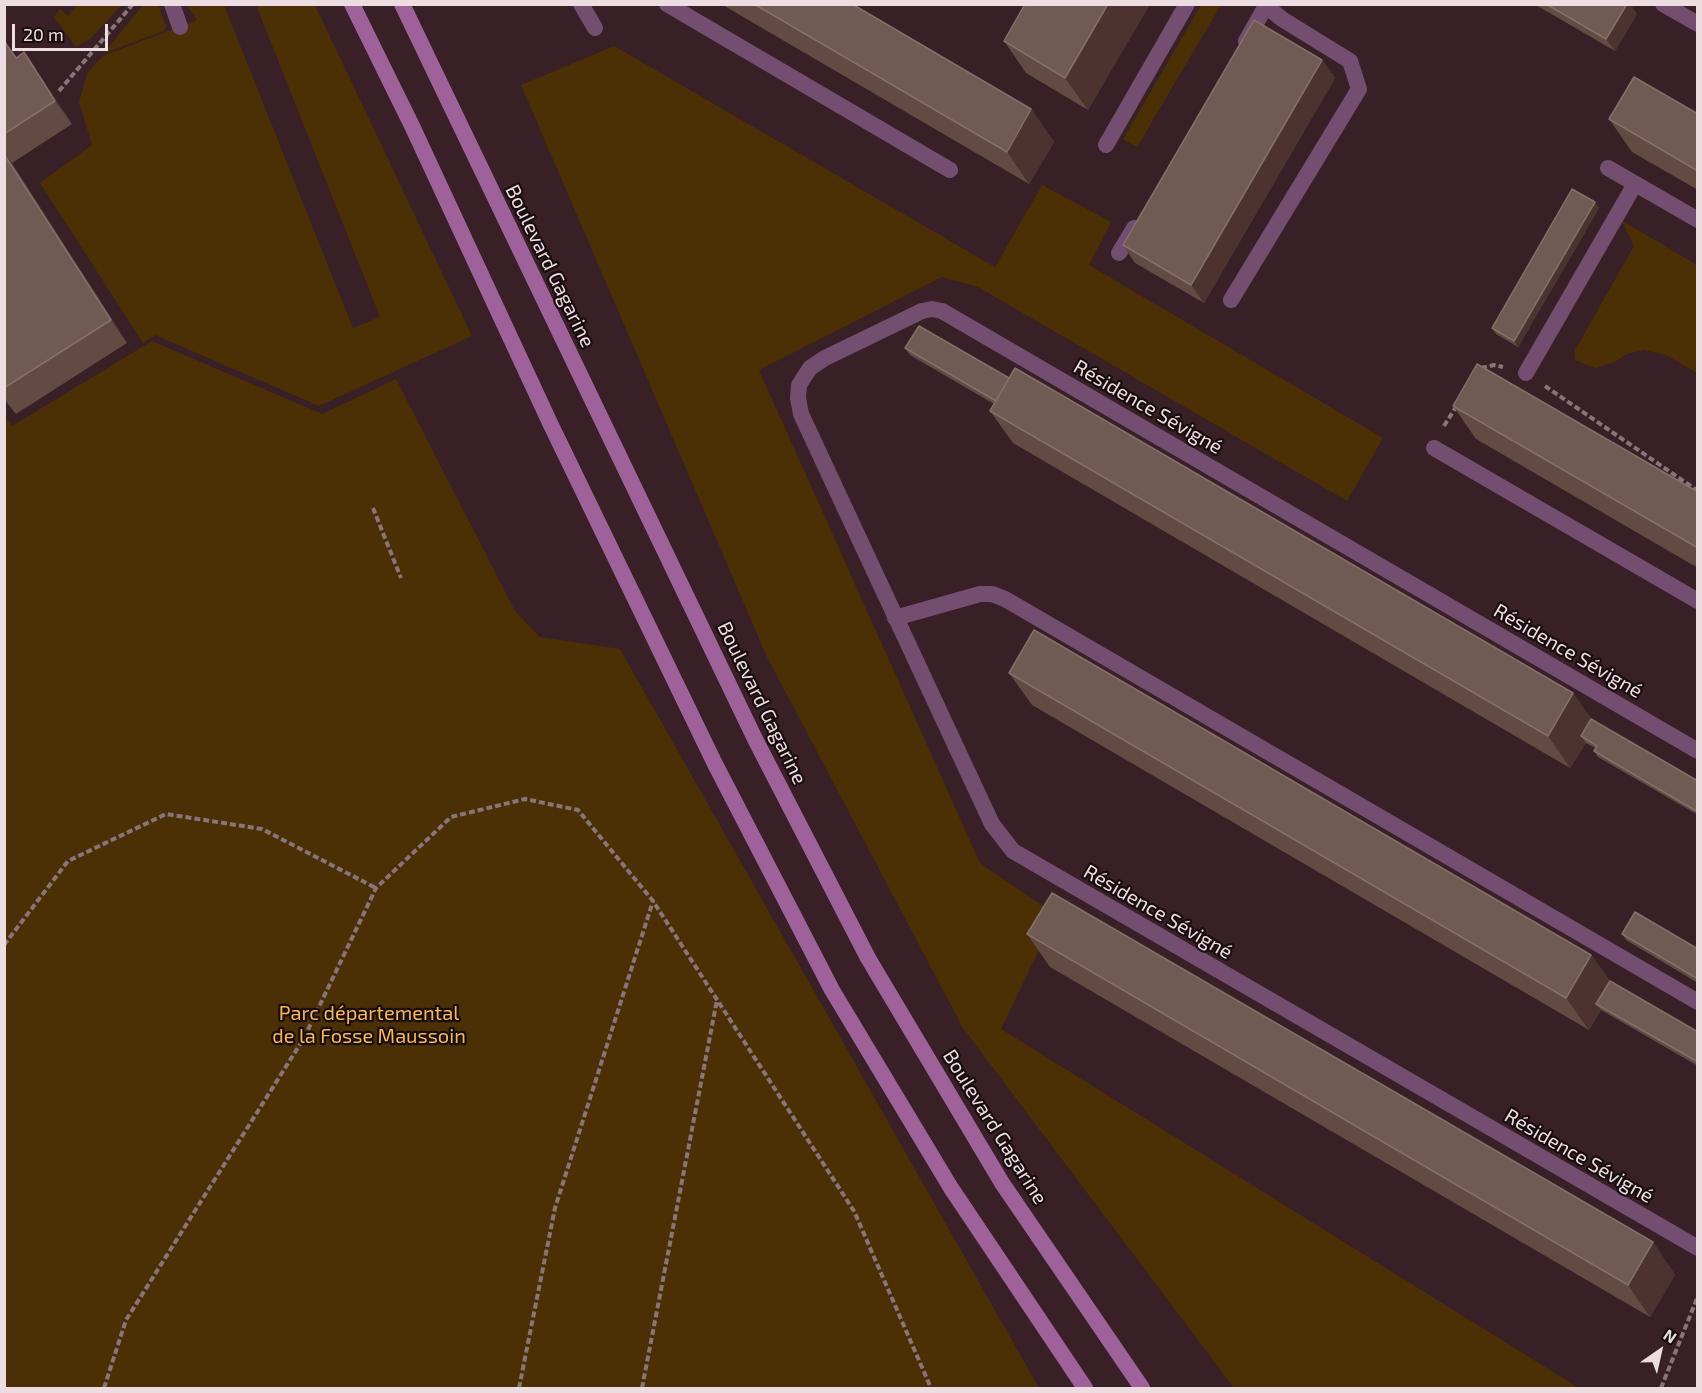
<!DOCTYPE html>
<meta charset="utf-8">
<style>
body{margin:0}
#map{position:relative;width:1702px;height:1393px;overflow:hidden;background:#382026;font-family:"Exo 2",sans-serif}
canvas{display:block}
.frame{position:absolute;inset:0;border:6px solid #eedde0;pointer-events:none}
.north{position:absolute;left:1630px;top:1321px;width:60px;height:60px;-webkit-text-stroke:4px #180d10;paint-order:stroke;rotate:34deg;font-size:16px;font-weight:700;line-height:24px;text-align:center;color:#eedde0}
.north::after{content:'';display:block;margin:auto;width:21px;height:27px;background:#eedde0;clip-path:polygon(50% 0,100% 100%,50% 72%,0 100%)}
.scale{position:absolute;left:12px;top:24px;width:96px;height:27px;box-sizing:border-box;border:3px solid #eedde0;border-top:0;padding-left:8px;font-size:18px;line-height:21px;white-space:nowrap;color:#eedde0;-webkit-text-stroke:4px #180d10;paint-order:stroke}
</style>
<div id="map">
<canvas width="1702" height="1393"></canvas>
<div class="frame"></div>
<div class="north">N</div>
<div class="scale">20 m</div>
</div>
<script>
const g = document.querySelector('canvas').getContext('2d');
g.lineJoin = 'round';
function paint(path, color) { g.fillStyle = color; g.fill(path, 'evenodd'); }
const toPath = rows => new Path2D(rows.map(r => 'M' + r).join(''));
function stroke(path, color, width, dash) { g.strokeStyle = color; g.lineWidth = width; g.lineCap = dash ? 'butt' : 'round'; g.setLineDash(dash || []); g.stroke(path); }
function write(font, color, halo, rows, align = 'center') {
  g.font = font + ' "Exo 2",sans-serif'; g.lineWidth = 4.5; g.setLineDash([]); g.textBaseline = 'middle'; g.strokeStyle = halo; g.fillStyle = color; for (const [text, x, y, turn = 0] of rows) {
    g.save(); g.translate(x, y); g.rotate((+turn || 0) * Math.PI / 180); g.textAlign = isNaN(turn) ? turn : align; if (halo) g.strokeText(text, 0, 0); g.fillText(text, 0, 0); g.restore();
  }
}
paint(toPath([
 [77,5,77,4,122,5,91,38,76,47,54,17,60,9,68,16],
 [143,5,158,5,166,26,164,31,104,53],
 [187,5,224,5,353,328,380,317,256,5,315,5,472,336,319,406,155,335,143,343,40,183,92,145,79,102,88,72,96,63,105,55,197,20],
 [1201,5,1221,5,1137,147,1123,139],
 [614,46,995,267,1042,185,1111,222,1089,265,1383,438,1347,501,978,287,942,277,759,370,980,863,1056,915,1001,1029,1579,1388,1234,1388,963,1028,767,657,521,85],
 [1621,220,1697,265,1697,373,1666,355,1644,350,1627,354,1613,363,1595,368,1575,360,1575,350,1634,246],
 [152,341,322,414,396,379,515,611,540,637,620,649,1039,1388,5,1388,5,416,12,426]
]), '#4a3004');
stroke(toPath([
 [59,91,133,4],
 [1481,368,1494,365,1503,367],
 [1545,386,1698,491],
 [1444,426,1456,407],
 [373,508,401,578],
 [4,945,68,861,166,814,262,829,376,888],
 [104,1388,126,1320,304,1038,376,888,451,817,525,799,578,810,653,901,854,1211,931,1388],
 [519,1388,555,1208,653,901],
 [642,1388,717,1000],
 [1661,1388,1698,1296]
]), '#897479', 4, [6, 3]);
stroke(toPath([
 [172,4,180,27],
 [1246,41,1267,4],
 [1119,253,1134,228],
 [1231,300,1359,89,1350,61,1282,19,1266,6]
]), '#744e71', 16);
stroke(toPath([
 [581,4,595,28],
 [667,4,950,170],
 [1106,145,1187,4],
 [1608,168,1698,220],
 [1526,373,1635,184],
 [1434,448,1698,601],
 [895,618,980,594,992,594,1005,599,1698,1002],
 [1698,751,942,311,932,309,922,311,825,358,810,368,799,385,798,398,801,414,992,824,1013,851,1698,1248]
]), '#744e71', 16);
stroke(toPath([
 [1663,4,1698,24]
]), '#744e71', 16);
stroke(toPath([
 [352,4,413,128,550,423,715,764,832,990,951,1188,1085,1388],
 [402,4,755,739,868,958,1002,1183,1142,1388]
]), '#9e619a', 16);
paint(toPath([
 [721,4,852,4,1031,109,1054,142,1029,184],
 [1025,4,1150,4,1088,110,1026,73,1004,41],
 [1534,4,1630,4,1637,14,1615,51],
 [4,40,17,58,40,76,72,124,12,163,127,343,16,414,4,399],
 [1322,60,1335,78,1204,303,1135,263,1123,245],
 [1698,114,1698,190,1632,152,1609,119],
 [1599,208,1518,347,1496,334,1492,328],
 [905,348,1009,378,1573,693,1591,719,1698,781,1698,815,1598,757,1594,751,1595,748,1586,743,1570,768,1013,443,990,411,994,404,910,355],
 [1453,406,1698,492,1698,568,1476,439],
 [1009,673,1591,955,1610,981,1698,1032,1698,1066,1601,1010,1589,1030,1032,705],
 [1027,934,1653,1242,1675,1275,1650,1317,1050,967],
 [1622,934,1698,949,1698,983,1626,940]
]), '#634a43');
paint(toPath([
 [1108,4,1150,4,1088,110,1065,78],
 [1627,4,1630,4,1637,14,1615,51,1606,39],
 [24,52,72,124,55,101],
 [1322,60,1335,78,1204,303,1191,285],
 [1031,109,1054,142,1029,184,1007,152],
 [4,152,12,163,127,343,111,320],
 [1595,202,1599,208,1518,347,1514,341],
 [1573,693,1596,725,1581,736,1586,743,1570,768,1548,736],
 [1591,955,1614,987,1596,1004,1601,1010,1589,1030,1566,998],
 [1653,1242,1675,1275,1650,1317,1628,1285]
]), '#4c3330');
const building = toPath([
 [754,4,852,4,1031,109,1007,152,754,4],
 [1025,4,1108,4,1065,78,1004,41,1025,4],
 [1546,4,1627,4,1606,39,1546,4],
 [1254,20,1322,60,1191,285,1123,245,1254,20],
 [4,41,16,58,24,52,55,101,4,134,4,41],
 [1634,77,1698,114,1698,171,1609,119,1634,77],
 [4,154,111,320,4,388,4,154],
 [1572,189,1595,202,1514,341,1492,328,1572,189],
 [919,326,1009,378,996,401,905,348,919,326],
 [1477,364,1698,492,1698,548,1453,406,1477,364],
 [1015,368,1573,693,1548,736,990,411,1015,368],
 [1034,630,1591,955,1566,998,1009,673,1034,630],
 [1591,719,1698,781,1698,812,1594,751,1597,746,1581,736,1591,719],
 [1052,893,1653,1242,1628,1285,1027,934,1052,893],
 [1635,912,1698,949,1698,979,1622,934,1635,912],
 [1610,981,1698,1032,1698,1062,1596,1004,1610,981]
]);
paint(building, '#725a54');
stroke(building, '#866e6a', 1.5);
write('20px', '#eedde0', '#180d10', [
 ["Boulevard Gagarine",550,266,64],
 ["Résidence Sévigné",1148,407,30],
 ["Résidence Sévigné",1568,651,30],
 ["Boulevard Gagarine",762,703,64],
 ["Résidence Sévigné",1158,912,30],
 ["Boulevard Gagarine",995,1127,58],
 ["Résidence Sévigné",1579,1156,30]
]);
write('20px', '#f8b75b', '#180d10', [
 ["Parc départemental",369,1013],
 ["de la Fosse Maussoin",369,1036]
]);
</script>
